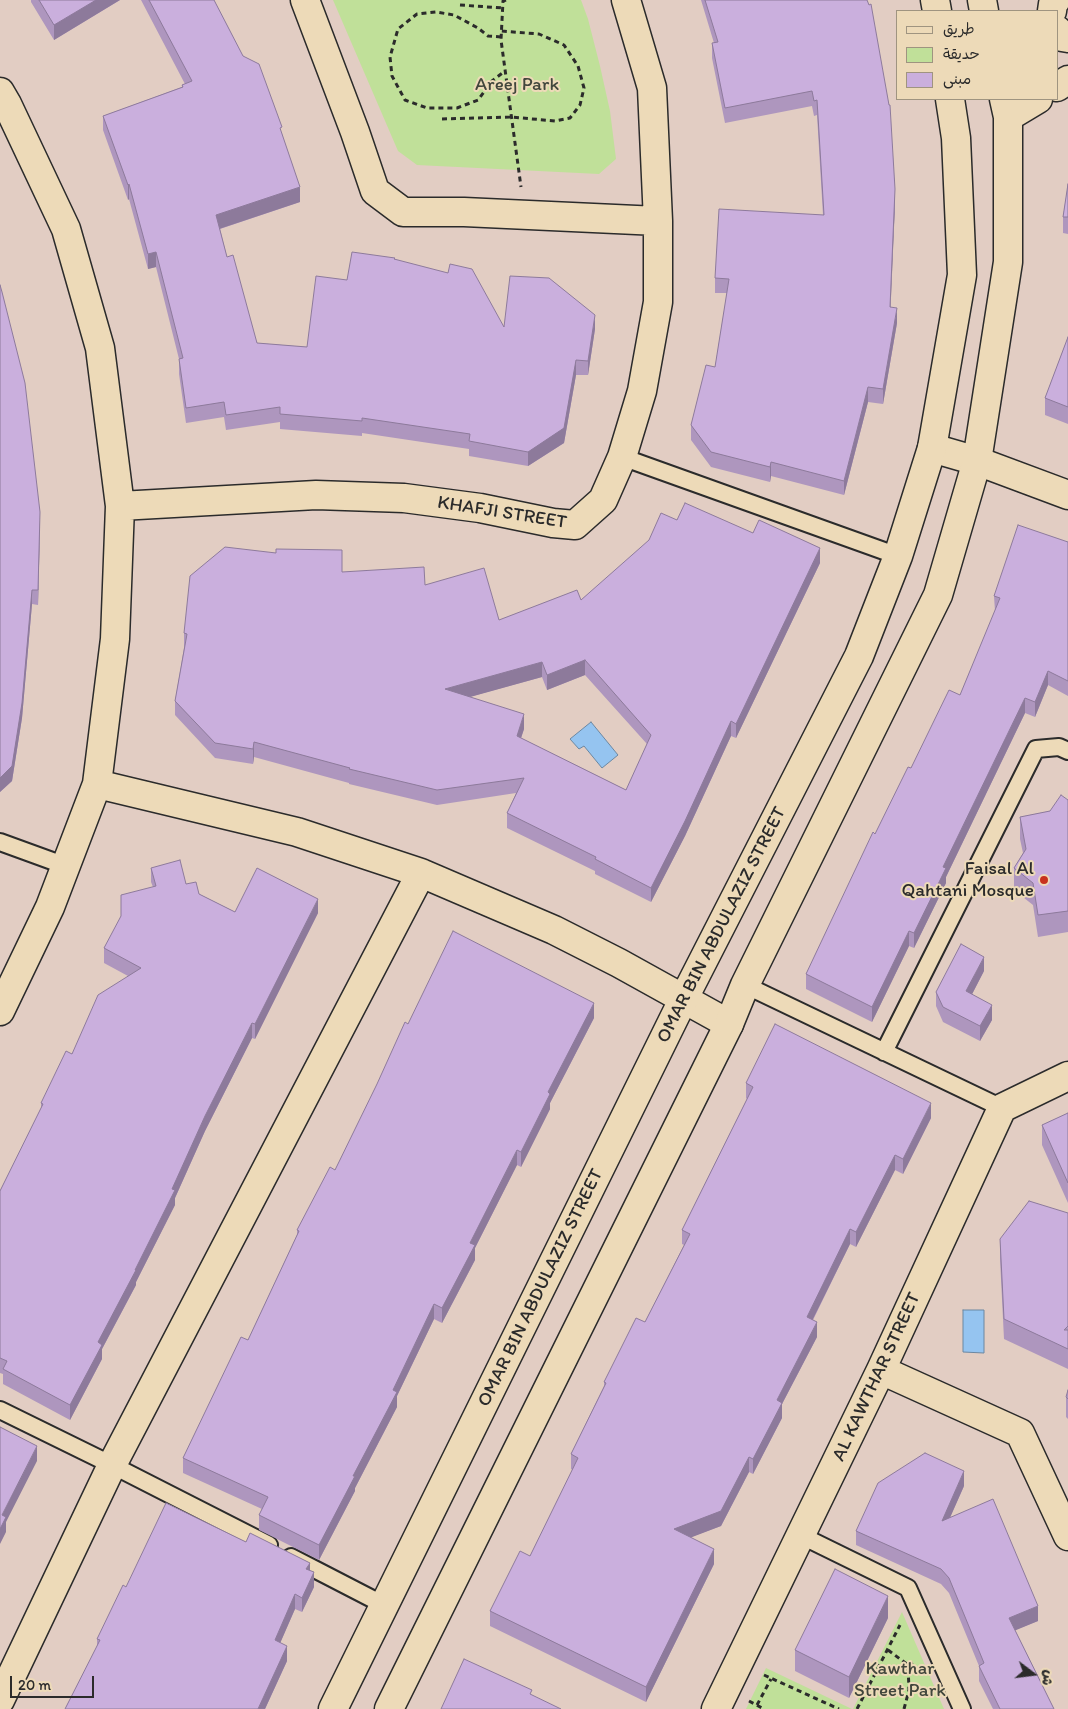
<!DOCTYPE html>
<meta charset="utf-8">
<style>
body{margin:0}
#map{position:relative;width:1068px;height:1709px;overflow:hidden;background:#e2cdc3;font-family:Itim,"Playpen Sans Arabic",sans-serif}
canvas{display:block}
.legend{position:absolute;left:896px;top:10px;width:162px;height:90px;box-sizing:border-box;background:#eddab8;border:1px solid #9f9480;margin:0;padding:6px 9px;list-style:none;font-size:15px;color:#2b2b2b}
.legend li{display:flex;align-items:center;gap:10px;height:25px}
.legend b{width:25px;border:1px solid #9f9480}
.north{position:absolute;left:1008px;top:1649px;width:50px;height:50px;-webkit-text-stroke:4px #eddab8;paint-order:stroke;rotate:105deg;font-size:14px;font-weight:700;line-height:20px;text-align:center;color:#2b2b2b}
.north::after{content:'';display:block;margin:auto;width:18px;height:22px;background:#2b2b2b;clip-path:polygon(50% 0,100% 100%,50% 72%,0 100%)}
.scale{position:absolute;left:10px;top:1676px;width:84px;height:22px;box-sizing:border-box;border:2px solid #2b2b2b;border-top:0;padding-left:6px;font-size:15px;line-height:18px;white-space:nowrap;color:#2b2b2b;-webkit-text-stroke:4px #eddab8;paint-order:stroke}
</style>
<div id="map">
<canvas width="1068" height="1709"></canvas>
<ul class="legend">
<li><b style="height:6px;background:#eddab8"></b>طريق</li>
<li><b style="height:14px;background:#c0e099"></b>حديقة</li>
<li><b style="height:14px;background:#caafdd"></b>مبنى</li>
</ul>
<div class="north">ش</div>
<div class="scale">20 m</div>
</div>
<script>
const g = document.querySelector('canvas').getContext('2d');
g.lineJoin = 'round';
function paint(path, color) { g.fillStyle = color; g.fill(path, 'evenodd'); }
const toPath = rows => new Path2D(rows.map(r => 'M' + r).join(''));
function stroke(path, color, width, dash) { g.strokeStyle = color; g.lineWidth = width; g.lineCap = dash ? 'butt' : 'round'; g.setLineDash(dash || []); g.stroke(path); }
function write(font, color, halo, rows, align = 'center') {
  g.font = font + ' Itim,sans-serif'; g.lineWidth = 4; g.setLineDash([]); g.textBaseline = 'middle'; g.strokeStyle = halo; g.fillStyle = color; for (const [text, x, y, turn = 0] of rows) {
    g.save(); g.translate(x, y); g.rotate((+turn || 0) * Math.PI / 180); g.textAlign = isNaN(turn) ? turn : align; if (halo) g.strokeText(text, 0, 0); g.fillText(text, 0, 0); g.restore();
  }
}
paint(toPath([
 [333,0,581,0,588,19,600,66,610,111,616,159,599,174,417,165,398,151],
 [902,1612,944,1709,853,1709],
 [766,1668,852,1709,746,1709]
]), '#c0e099');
const water = toPath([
 [591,722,618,755,602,768,584,746,579,749,570,739,591,722],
 [963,1310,984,1310,984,1353,963,1352,963,1310]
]);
paint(water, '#95c4f0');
stroke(water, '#6b87a1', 1);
const service = toPath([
 [622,457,898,556],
 [0,842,66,866],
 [745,985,1002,1108],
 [884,1052,1036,749,1059,747,1068,751],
 [0,1410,112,1465,269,1545],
 [802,1536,908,1588,962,1709],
 [291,1557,384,1605]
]);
const minor = toPath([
 [305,0,355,132,375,191,403,212,464,212,658,221],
 [0,92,7,104,66,229,100,348,120,506,115,639,97,784,50,907,0,1011],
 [932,448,977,461,1068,495],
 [120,506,316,495,404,498,480,508,553,523,575,525,603,500,622,457,642,391,658,302,658,221,652,88,626,0],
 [97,784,297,832,421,873,554,930,619,963,729,1024],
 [881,1370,1020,1433,1068,1536],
 [0,1700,112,1465,421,873],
 [716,1709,881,1370,1002,1108,1068,1076]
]);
const tertiary = toPath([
 [935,0,937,11],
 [982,0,984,11],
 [1052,11,1053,4,1056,0],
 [1057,30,1062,37,1068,38],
 [1057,87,1068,80],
 [1008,117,1038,99],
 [333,1709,683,1000,859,656,898,556,932,448,962,275,956,138,950,99],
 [389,1709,729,1024,745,985,938,595,977,461,1008,262,1008,117,1004,99]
]);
stroke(service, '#2b2b2b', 20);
stroke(minor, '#2b2b2b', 31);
stroke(tertiary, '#2b2b2b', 31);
stroke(toPath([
 [506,0,503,1,501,40,521,187],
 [460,5,503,8],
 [501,37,488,36,478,28,454,15,436,12,417,14,398,29,390,57,392,76,405,100,427,108,457,108,478,100,492,81,505,71],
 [442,119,511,117,555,121,570,118,580,105,584,88,578,66,564,45,539,34,501,31],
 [888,1650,908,1665],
 [764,1675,839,1709],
 [749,1701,764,1709],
 [757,1705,771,1679],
 [857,1709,900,1625],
 [904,1709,909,1690,908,1665,915,1661]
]), '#2b2b2b', 3, [5, 4]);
stroke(service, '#eddab8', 16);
stroke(minor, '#eddab8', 28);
stroke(tertiary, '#eddab8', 28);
paint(toPath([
 [31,0,120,0,54,40,31,2],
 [141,0,214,0,282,134,300,202,220,229,227,257,257,343,307,347,347,280,395,259,504,327,595,329,588,375,576,375,564,443,528,466,469,456,469,449,362,433,362,436,280,429,280,422,226,430,224,417,186,423,179,374,179,359,156,267,148,269,129,199,128,200,103,130,103,116,182,87,182,85,185,84],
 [701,0,867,0,895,204,890,307,897,323,883,404,868,402,844,495,771,476,770,482,711,467,691,440,691,425,715,367,727,293,715,293,715,278,823,215,817,115,814,116,812,106,725,123,712,58,712,43,714,43],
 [1068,184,1068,234,1063,233,1063,217],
 [1068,337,1068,424,1045,415,1045,398],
 [677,520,820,563,736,738,731,736,685,836,651,902,595,874,595,871,507,828,507,813,516,793,437,805,349,784,349,783,254,757,253,764,215,758,175,715,175,701,184,648,184,633,342,572,425,585,499,620,581,600],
 [585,675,647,744,626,790,521,738,524,729,469,697,542,677,547,690],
 [40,527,38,605,32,604,22,718,12,781,0,792],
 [1068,542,1068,696,1048,685,1035,717,1025,713,946,877,946,883,914,948,909,946,872,1022,806,989,806,974,875,834,911,768,960,695,995,611,994,596],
 [1068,800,1068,932,1038,937,1033,905,1014,890,1014,868,1023,853,1020,839,1020,817,1050,811],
 [151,868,186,884,199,894,235,912,318,913,255,1039,252,1038,205,1131,175,1198,175,1205,136,1282,136,1285,102,1349,102,1359,70,1420,3,1384,3,1374,0,1373,0,1191,41,1109,41,1103,72,1054,128,976,104,963,104,948,153,887,151,882],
 [984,971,972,994,992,1020,980,1041,943,1022,936,1006,936,992],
 [594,1018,550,1103,550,1109,521,1167,517,1165,475,1248,475,1260,442,1323,434,1319,397,1396,397,1407,355,1488,355,1491,319,1560,259,1530,259,1515,262,1509,183,1473,183,1458,248,1340,297,1235,297,1230,335,1170,408,1024],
 [746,1083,931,1118,903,1174,895,1170,856,1247,850,1244,813,1320,817,1337,782,1404,782,1418,753,1474,749,1472,721,1526,691,1537,714,1564,646,1702,490,1626,490,1611,530,1556,573,1470,571,1469,571,1454,604,1386,604,1382,645,1322,684,1245,682,1244,682,1230,747,1099,746,1098],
 [1068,1113,1068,1203,1042,1145,1042,1125],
 [1068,1213,1068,1369,1004,1339,1000,1259,1000,1239],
 [1068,1390,1068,1419,1066,1417,1066,1397],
 [964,1486,950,1517,1038,1621,1015,1630,1054,1709,993,1709,979,1681,979,1666,949,1593,941,1584,856,1545,856,1531],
 [246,1542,310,1570,314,1587,302,1612,295,1609,280,1643,287,1661,265,1709,65,1709,97,1647,97,1639,126,1587],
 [888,1618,849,1698,795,1671,795,1650]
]), '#ae96be');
paint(toPath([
 [96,0,120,0,54,40,54,25],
 [129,184,129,199,128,200,128,185],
 [300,187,300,202,216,230,216,215],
 [895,189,895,204,890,321,890,307],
 [156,252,156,267,148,269,148,254],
 [897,308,897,323,883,404,883,389],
 [595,315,595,329,588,375,588,361],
 [576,360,576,375,564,443,528,466,528,452],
 [868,387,868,402,844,495,844,481],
 [771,462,771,476,770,482,770,467],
 [40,512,40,527,38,605,38,590],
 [820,548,820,563,736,738,736,724],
 [32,590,32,604,22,718,12,781,0,792,0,778],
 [585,660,585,675,547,690,547,675],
 [542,662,542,677,445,704,445,689],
 [1048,671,1048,685,1035,717,1035,702],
 [1025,698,1025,713,946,877,946,883,914,948,914,933,943,867],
 [524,714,524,729,517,750,517,736],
 [731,721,731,736,685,836,651,902,651,888],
 [254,742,254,757,253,764,253,749],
 [318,899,318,913,255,1039,255,1024],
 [909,931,909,946,872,1022,872,1007],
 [984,957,984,971,966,1006,966,991],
 [594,1003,594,1018,550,1103,550,1109,521,1167,521,1152,548,1092],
 [992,1005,992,1020,980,1041,980,1026],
 [252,1023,252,1038,205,1131,175,1198,175,1205,136,1282,136,1285,102,1349,102,1359,70,1420,70,1405,98,1342,135,1270,205,1116],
 [931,1103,931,1118,903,1174,903,1159],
 [517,1150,517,1165,475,1248,475,1260,442,1323,442,1308,470,1243],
 [895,1155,895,1170,856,1247,856,1232],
 [850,1229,850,1244,807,1331,807,1317],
 [434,1304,434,1319,397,1396,397,1407,355,1488,355,1491,319,1560,319,1545,353,1476,393,1390],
 [817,1322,817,1337,782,1404,782,1418,753,1474,753,1459,777,1400],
 [37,1446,37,1461,6,1522,6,1532,0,1544,0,1529,2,1515],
 [749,1457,749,1472,721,1526,674,1544,674,1529],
 [964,1471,964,1486,942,1536,942,1521],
 [714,1549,714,1564,646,1702,646,1687],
 [310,1563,310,1578,306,1569],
 [314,1572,314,1587,302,1612,302,1598],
 [295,1594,295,1609,275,1655,275,1640],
 [888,1596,888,1618,849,1698,849,1677],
 [1038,1606,1038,1621,1009,1633,1009,1618],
 [287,1646,287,1661,265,1709,258,1709]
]), '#8d7a9b');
const building = toPath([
 [39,0,96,0,54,25,39,0],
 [149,0,214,0,243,56,259,64,282,127,280,128,300,187,216,215,227,257,233,255,257,343,307,347,316,276,347,280,352,252,395,258,394,259,448,273,450,264,472,269,504,327,510,276,549,278,595,315,588,361,576,360,564,428,528,452,469,441,470,434,362,418,362,421,280,414,280,407,226,415,224,402,186,408,179,359,183,358,156,252,148,254,129,184,128,185,103,116,183,87,182,85,192,81,149,0],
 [705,0,867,0,869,5,871,4,889,105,890,105,895,189,890,307,897,308,883,389,868,387,844,481,771,462,770,467,711,452,691,425,706,365,715,367,729,279,715,278,719,209,824,215,817,100,814,101,812,91,725,108,712,43,718,42,705,0],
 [1068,184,1068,217,1063,217,1068,184],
 [0,285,2,292,25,383,40,512,38,590,32,590,22,703,12,766,0,778,0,285],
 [1068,337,1068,407,1045,398,1068,337],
 [685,503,753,533,759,520,820,548,736,724,731,721,685,821,651,888,595,859,596,857,507,813,524,778,437,790,349,769,350,768,254,742,253,749,215,743,175,701,187,634,184,633,190,576,225,547,276,553,276,549,342,550,342,572,424,567,425,585,484,568,499,620,577,590,581,600,649,540,661,513,677,520,685,503],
 [585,660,651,735,626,790,517,736,524,714,445,689,542,662,547,675,585,660],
 [1018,525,1068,542,1068,681,1048,671,1035,702,1025,698,943,867,946,868,914,933,909,931,872,1007,806,974,873,832,875,834,908,767,911,768,949,690,960,695,1000,598,994,596,1018,525],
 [1061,795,1068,800,1068,911,1038,915,1033,883,1014,868,1026,849,1020,817,1050,811,1061,795],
 [180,860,186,884,196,882,199,894,235,912,257,868,318,899,255,1024,252,1023,205,1116,172,1189,175,1190,135,1270,136,1270,98,1342,102,1345,70,1405,3,1369,7,1361,0,1358,0,1191,43,1104,41,1103,66,1051,72,1054,98,995,141,968,104,948,121,916,121,895,156,886,151,868,180,860],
 [453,931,594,1003,548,1092,550,1094,521,1152,517,1150,470,1243,475,1245,442,1308,434,1304,393,1390,397,1392,353,1476,355,1476,319,1545,259,1515,268,1497,183,1458,241,1337,248,1340,299,1231,297,1230,330,1167,335,1170,377,1084,405,1022,408,1024,453,931],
 [961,944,984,957,966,991,992,1005,980,1026,943,1007,936,992,961,944],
 [775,1024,931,1103,903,1159,895,1155,856,1232,850,1229,807,1317,817,1322,777,1400,782,1403,753,1459,749,1457,721,1511,674,1529,714,1549,646,1687,490,1611,520,1551,530,1556,578,1458,571,1454,606,1383,604,1382,636,1318,645,1322,690,1234,682,1230,753,1087,746,1083,775,1024],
 [1068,1113,1068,1183,1042,1125,1068,1113],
 [1029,1201,1068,1213,1068,1326,1064,1330,1068,1330,1068,1349,1004,1319,1000,1239,1029,1201],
 [1068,1390,1068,1399,1066,1397,1068,1390],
 [0,1427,37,1446,2,1515,6,1517,0,1529,0,1427],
 [925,1453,964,1471,942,1521,993,1499,1038,1606,1009,1618,1054,1709,1000,1709,979,1666,984,1663,949,1578,941,1569,856,1531,878,1483,925,1453],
 [166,1503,246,1542,250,1533,310,1563,306,1569,314,1572,302,1598,295,1594,275,1640,287,1646,258,1709,65,1709,100,1640,97,1639,123,1585,126,1587,166,1503],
 [835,1569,888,1596,849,1677,795,1650,835,1569],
 [464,1659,532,1690,530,1694,561,1709,441,1709,464,1659]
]);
paint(building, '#caafdd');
stroke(building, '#8d7a9b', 1);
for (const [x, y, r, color] of [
 [1044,880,5,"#c8321e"]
]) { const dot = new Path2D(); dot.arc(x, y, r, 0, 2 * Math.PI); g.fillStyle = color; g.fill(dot); stroke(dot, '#eddab8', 2); }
write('19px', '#41463c', '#eddab8', [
 ["Areej Park",517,85],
 ["Kawthar",900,1669],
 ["Street Park",900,1691]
]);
write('19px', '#2b2b2b', '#eddab8', [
 ["KHAFJI STREET",502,513,9],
 ["OMAR BIN ABDULAZIZ STREET",722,925,-63],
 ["OMAR BIN ABDULAZIZ STREET",541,1288,-64],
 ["AL KAWTHAR STREET",877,1377,-65]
]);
write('19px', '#2b2b2b', '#eddab8', [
 ["Faisal Al",1034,869],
 ["Qahtani Mosque",1034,891]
], 'right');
</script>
